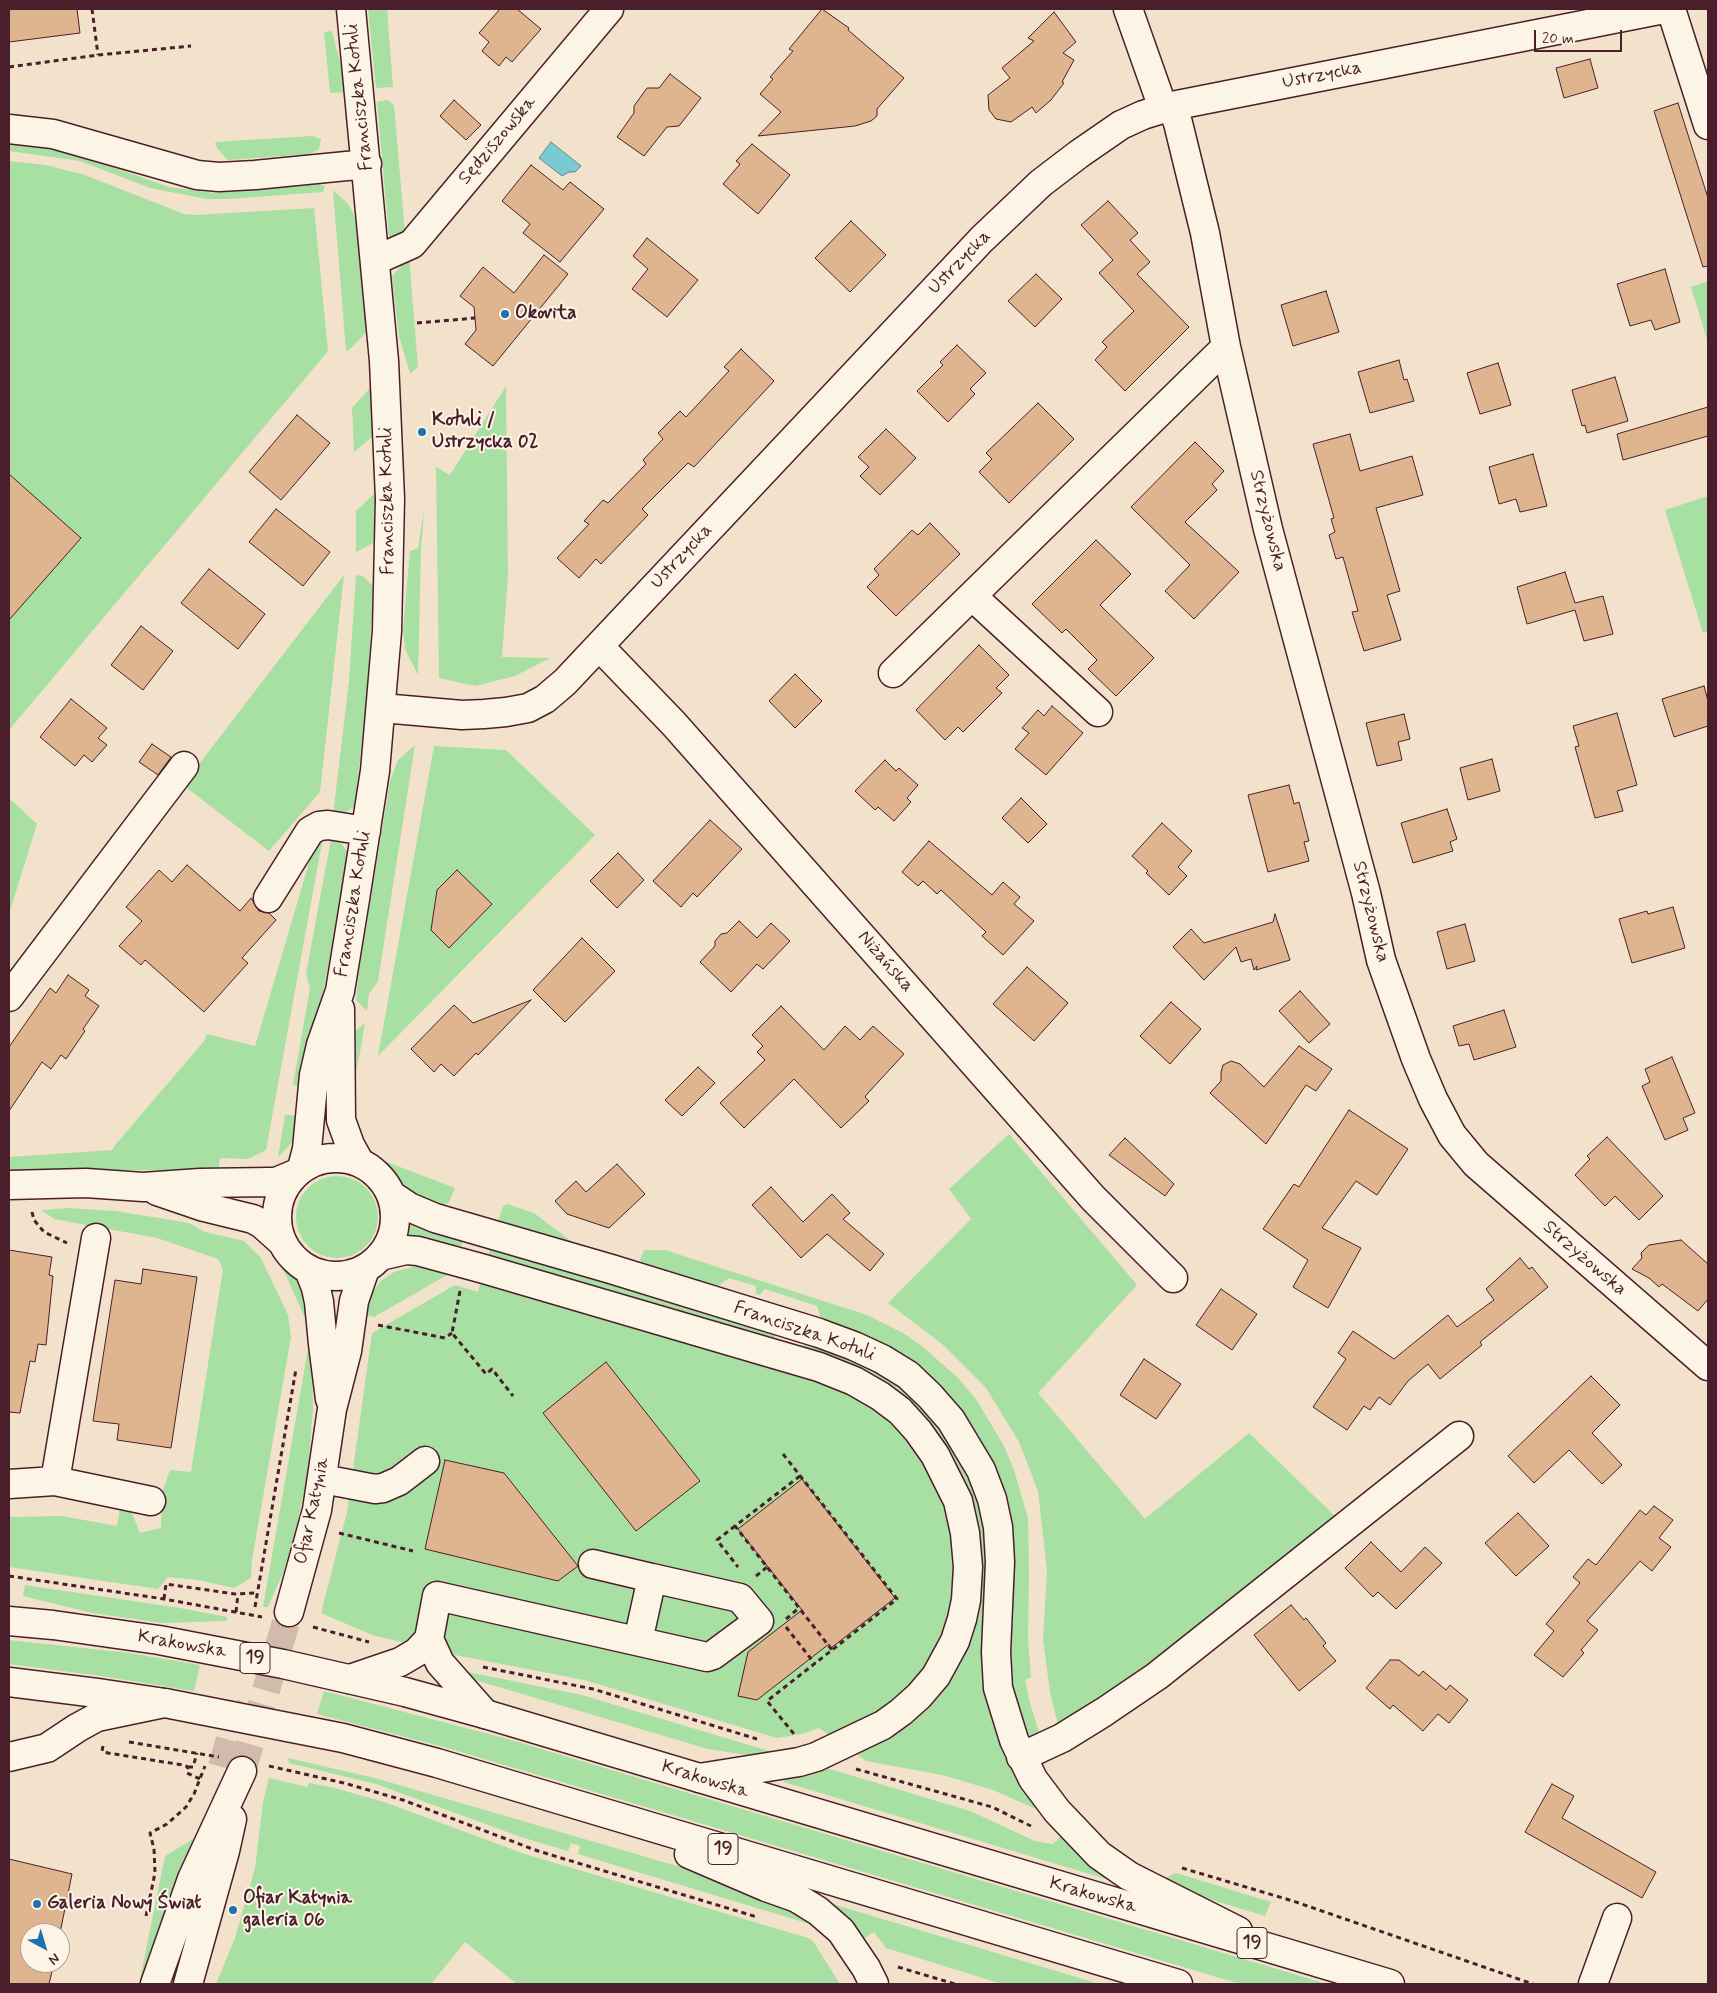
<!DOCTYPE html>
<meta charset="utf-8">
<style>
body{margin:0}
#map{position:relative;width:1717px;height:1993px;overflow:hidden;background:#f3e2cb;font-family:Mynerve,sans-serif}
canvas{display:block}
.frame{position:absolute;inset:0;border:10px solid #4a1f2b;pointer-events:none}
.north{position:absolute;left:20px;top:1923px;width:50px;height:50px;box-sizing:border-box;background:#fcf5e5;border:1px solid #b59f9b;border-radius:50%;rotate:141deg;font-size:14px;font-weight:700;line-height:20px;text-align:center;color:#4a1f2b}
.north::after{content:'';display:block;margin:auto;width:18px;height:22px;background:#1f6fb2;clip-path:polygon(50% 0,100% 100%,50% 72%,0 100%)}
.scale{position:absolute;left:1534px;top:30px;width:88px;height:22px;box-sizing:border-box;border:2px solid #4a1f2b;border-top:0;padding-left:6px;font-size:15px;line-height:18px;white-space:nowrap;color:#4a1f2b;-webkit-text-stroke:4px #fcf5e5;paint-order:stroke}
</style>
<div id="map">
<canvas width="1717" height="1993"></canvas>
<div class="frame"></div>
<div class="north">N</div>
<div class="scale">20 m</div>
</div>
<script>
const g = document.querySelector('canvas').getContext('2d');
g.lineJoin = 'round';
function paint(path, color) { g.fillStyle = color; g.fill(path, 'evenodd'); }
const toPath = rows => new Path2D(rows.map(r => 'M' + r).join(''));
function stroke(path, color, width, dash) { g.strokeStyle = color; g.lineWidth = width; g.lineCap = dash ? 'butt' : 'round'; g.setLineDash(dash || []); g.stroke(path); }
function write(font, color, halo, rows, align = 'center') {
  g.font = font + ' Mynerve,sans-serif'; g.lineWidth = 4; g.setLineDash([]); g.textBaseline = 'middle'; g.strokeStyle = halo; g.fillStyle = color; for (const [text, x, y, turn = 0] of rows) {
    g.save(); g.translate(x, y); g.rotate((+turn || 0) * Math.PI / 180); g.textAlign = isNaN(turn) ? turn : align; if (halo) g.strokeText(text, 0, 0); g.fillText(text, 0, 0); g.restore();
  }
}
paint(toPath([
 [368,9,387,9,393,87,376,88],
 [332,31,344,79,345,92,330,93,324,32],
 [388,100,394,105,405,234,398,236,389,236,377,102],
 [312,136,321,139,319,149,310,154,228,160,217,148,215,142],
 [9,145,36,146,76,154,169,187,214,193,274,188,312,181,325,186,323,192,229,199,207,199,150,188,80,161,9,151],
 [9,161,46,165,85,175,184,214,195,215,314,208,328,351,9,730],
 [333,190,348,204,355,217,363,288,367,332,348,351,346,351],
 [409,257,418,367,410,374,399,336,392,277],
 [1708,281,1708,343,1691,287],
 [506,386,508,576,502,657,550,658,515,676,475,686,439,678,436,467,450,475],
 [370,388,373,436,354,452,352,408],
 [375,493,375,542,356,552,356,511],
 [1708,496,1708,631,1703,633,1665,510],
 [424,509,421,549,418,675,405,649,403,630,410,551,418,548],
 [344,575,320,792,269,851,183,785],
 [356,575,363,576,374,587,366,702,355,806,343,814,333,815,349,681],
 [415,745,378,981,369,994,367,1011,356,1000,359,971,390,781,398,760],
 [434,746,506,750,595,835,378,1056],
 [9,798,37,824,9,914],
 [317,836,323,837,266,1150,248,1159,220,1158,218,1171,135,1170,33,1173,9,1171,9,1157,112,1150,116,1144,204,1041,207,1034,255,1046],
 [331,839,341,843,348,853,326,978,303,1087,293,1085,310,988,306,974],
 [365,1023,361,1047,352,1092,353,1033],
 [285,1115,301,1116,294,1138,289,1146,278,1157],
 [1009,1134,1137,1285,1038,1393,1145,1519,1249,1433,1340,1521,1068,1749,1057,1721,1050,1692,1043,1640,1047,1571,1038,1491,1019,1442,986,1388,942,1344,888,1303,971,1219,949,1189],
 [379,1159,455,1188,449,1202,438,1209,405,1190,391,1170],
 '296 1217a41 41 0 1 1 82 0a41 41 0 1 1-82 0Z',
 [507,1204,534,1213,575,1244,497,1225,503,1206],
 [68,1208,116,1211,189,1223,205,1232,244,1241,261,1258,288,1315,291,1337,252,1560,251,1578,234,1588,198,1580,168,1577,158,1589,9,1567,9,1517,62,1516,117,1526,121,1504,132,1513,140,1533,161,1528,162,1492,170,1470,191,1472,223,1269,218,1259,157,1238,54,1219,41,1210],
 [411,1219,464,1235,460,1251,408,1237,406,1233,408,1222],
 [491,1244,776,1333,773,1343,487,1260],
 [644,1250,665,1250,867,1315,903,1333,923,1347,957,1377,976,1399,1004,1446,1014,1470,1028,1518,1029,1572,1028,1639,1031,1677,1025,1680,1030,1703,1041,1738,1024,1735,1013,1693,982,1446,822,1322,817,1306,765,1289,760,1295,756,1294,756,1286,729,1278,715,1288,642,1265,640,1260],
 [280,1262,296,1279,303,1290,310,1316,305,1318],
 [416,1266,434,1266,454,1271,374,1317,362,1314,368,1298,381,1281,394,1272],
 [481,1280,821,1379,871,1405,895,1424,916,1448,948,1509,956,1559,954,1604,934,1659,901,1698,834,1738,819,1728,802,1734,777,1738,584,1680,450,1654,372,1635,321,1613,347,1512,372,1333,455,1285,478,1292],
 [805,1342,856,1359,897,1383,932,1415,963,1463,980,1501,988,1547,983,1648,1043,1812,993,1790,942,1775,866,1761,854,1752,962,1654,953,1462,802,1350],
 [312,1346,313,1408,308,1472,294,1539,283,1573,268,1607,263,1607,308,1349],
 [25,1585,180,1608,227,1617,227,1621,163,1623,92,1613,23,1596],
 [9,1640,129,1653,200,1665,194,1691,101,1676,9,1664],
 [463,1671,582,1695,779,1754,747,1755,708,1749,475,1680],
 [324,1691,508,1739,1327,1984,1240,1984,444,1747,317,1714],
 [288,1758,375,1778,756,1889,823,1928,578,1854,580,1846,571,1843,568,1851,521,1837,376,1784,289,1763],
 [820,1766,970,1811,1035,1841,1053,1844,1063,1834,1110,1877,1106,1879,784,1782,784,1777],
 [269,1778,307,1787,309,1783,335,1788,384,1802,525,1854,808,1938,813,1941,840,1984,517,1984,465,1942,431,1984,216,1984,235,1938,255,1868,263,1802],
 [193,1839,197,1840,146,1984,139,1984,165,1856],
 [1176,1873,1271,1902,1265,1916,1209,1899,1163,1879],
 [826,1902,1093,1982,1094,1984,1002,1984,886,1948,874,1932,860,1941]
]), '#a8dfa2');
const water = toPath([
 [551,142,581,166,575,172,569,172,562,176,539,158,551,142]
]);
paint(water, '#7acad4');
stroke(water, '#678690', 1);
const building = toPath([
 [9,9,77,9,80,33,9,42,9,9],
 [500,9,517,9,541,29,512,62,506,57,499,66,482,51,489,42,479,33,500,9],
 [822,9,849,28,848,30,904,78,877,109,877,116,871,121,855,126,758,136,781,112,760,94,773,79,770,77,793,51,789,49,822,9],
 [1054,12,1076,42,1063,53,1074,60,1062,82,1064,83,1051,100,1036,113,1032,107,1011,122,996,119,989,110,988,95,1010,78,1002,68,1034,41,1028,38,1054,12],
 [1590,59,1598,88,1564,98,1556,68,1590,59],
 [670,74,701,98,679,126,667,127,644,156,617,137,634,113,634,106,647,88,659,88,670,74],
 [454,100,481,125,466,140,440,116,454,100],
 [1678,103,1708,198,1708,266,1703,267,1654,111,1678,103],
 [752,144,790,175,758,214,723,184,740,164,736,161,752,144],
 [531,165,563,190,570,182,604,209,560,262,523,233,530,224,502,201,531,165],
 [1108,201,1138,233,1130,240,1150,262,1137,274,1189,327,1125,391,1095,360,1107,347,1102,342,1134,311,1099,273,1113,260,1081,225,1108,201],
 [851,221,886,255,850,292,815,258,851,221],
 [647,238,698,280,667,317,632,289,648,269,633,256,647,238],
 [544,255,568,274,493,366,465,344,476,330,474,307,460,296,483,267,514,293,544,255],
 [1665,269,1680,322,1655,330,1651,320,1630,326,1617,284,1665,269],
 [1036,274,1062,299,1035,327,1008,301,1036,274],
 [1326,291,1339,332,1293,346,1281,305,1326,291],
 [957,345,986,373,970,389,975,394,948,422,917,391,943,365,940,362,957,345],
 [741,349,774,381,694,467,688,463,642,509,648,515,601,564,596,559,579,578,557,558,589,524,584,521,603,500,608,503,646,464,643,460,663,439,658,433,680,411,686,417,729,371,724,367,741,349],
 [1399,360,1404,380,1407,379,1414,401,1370,413,1358,372,1399,360],
 [1498,363,1511,405,1480,414,1467,373,1498,363],
 [1615,377,1628,421,1587,433,1585,425,1582,426,1572,390,1615,377],
 [1038,403,1074,439,1009,503,979,472,992,459,986,453,1038,403],
 [1708,407,1708,436,1623,460,1617,434,1708,407],
 [297,415,330,443,281,500,249,472,297,415],
 [886,429,916,458,880,495,860,476,869,467,858,457,886,429],
 [1350,434,1360,471,1412,456,1423,495,1376,508,1400,591,1387,595,1401,640,1364,651,1352,612,1358,611,1343,557,1336,559,1329,535,1335,532,1331,519,1334,518,1313,444,1350,434],
 [1195,442,1224,471,1212,484,1217,490,1185,522,1239,572,1194,619,1165,591,1190,565,1131,507,1195,442],
 [1533,454,1547,506,1520,512,1516,499,1499,504,1489,467,1533,454],
 [9,474,81,538,9,620,9,474],
 [276,509,330,552,303,586,249,542,276,509],
 [930,523,960,554,896,616,867,587,879,575,874,569,912,530,918,535,930,523],
 [1096,540,1131,574,1100,605,1154,658,1116,696,1088,669,1097,660,1066,629,1062,633,1032,604,1096,540],
 [209,569,265,614,238,649,181,603,209,569],
 [1565,572,1575,603,1603,596,1613,634,1584,641,1575,610,1527,624,1517,587,1565,572],
 [141,626,173,651,143,690,111,665,141,626],
 [979,645,1009,675,996,688,1002,693,963,732,958,727,945,740,916,710,979,645],
 [795,674,822,701,795,728,769,701,795,674],
 [1704,686,1708,701,1708,726,1674,737,1662,699,1704,686],
 [71,699,107,728,98,738,107,745,92,762,84,755,75,766,40,737,71,699],
 [1052,706,1083,733,1046,775,1015,749,1029,733,1022,728,1038,710,1044,716,1052,706],
 [1617,713,1637,785,1617,791,1623,811,1595,818,1575,747,1579,746,1573,726,1617,713],
 [1404,714,1410,739,1398,742,1402,760,1377,766,1366,723,1404,714],
 [152,744,171,757,158,775,139,762,152,744],
 [1492,759,1500,791,1468,800,1460,768,1492,759],
 [885,760,896,771,899,768,918,785,907,798,911,802,894,821,878,807,875,810,855,791,885,760],
 [1289,785,1294,804,1299,802,1309,841,1304,842,1309,861,1268,872,1248,795,1289,785],
 [1021,798,1047,824,1028,843,1002,818,1021,798],
 [1447,809,1457,839,1450,842,1453,851,1413,863,1401,823,1447,809],
 [710,820,742,849,697,897,693,893,681,907,653,881,710,820],
 [1162,823,1192,851,1178,867,1187,876,1169,895,1146,873,1148,871,1132,856,1162,823],
 [929,841,992,895,1003,882,1020,897,1014,904,1034,921,1003,955,982,936,986,932,941,890,937,894,923,881,918,886,902,872,929,841],
 [618,853,644,880,617,908,590,881,618,853],
 [187,865,240,911,251,898,259,911,269,913,276,920,242,958,248,963,204,1012,145,960,141,965,119,946,142,921,126,907,159,870,172,882,187,865],
 [457,870,492,904,449,948,431,930,437,890,457,870],
 [1673,907,1685,948,1632,963,1619,919,1647,911,1648,914,1673,907],
 [1275,914,1290,960,1256,970,1257,966,1254,970,1251,959,1241,962,1236,947,1204,980,1173,947,1191,929,1204,943,1273,922,1275,914],
 [739,921,757,938,771,923,790,941,763,969,757,964,731,992,700,962,715,946,715,941,721,934,727,933,739,921],
 [1465,924,1475,961,1447,969,1437,932,1465,924],
 [582,938,615,971,565,1022,533,990,582,938],
 [1027,967,1068,1003,1034,1041,993,1004,1027,967],
 [68,975,89,990,85,996,99,1006,83,1029,85,1031,66,1059,61,1055,51,1069,42,1062,9,1111,9,1047,50,988,56,993,68,975],
 [1300,991,1330,1024,1309,1043,1279,1011,1300,991],
 [531,1000,478,1055,476,1053,454,1076,441,1064,434,1072,411,1049,454,1005,473,1023,531,1000],
 [1171,1002,1201,1029,1170,1064,1140,1036,1171,1002],
 [781,1006,824,1050,845,1026,860,1040,873,1026,904,1054,868,1093,865,1097,869,1101,841,1128,794,1079,744,1128,720,1103,765,1060,757,1052,763,1046,752,1035,781,1006],
 [1504,1010,1516,1047,1474,1060,1469,1044,1459,1046,1453,1026,1504,1010],
 [1299,1046,1332,1069,1316,1091,1306,1085,1266,1144,1210,1093,1221,1081,1221,1072,1223,1065,1231,1061,1240,1064,1264,1087,1299,1046],
 [1672,1057,1695,1113,1683,1118,1688,1130,1665,1140,1642,1086,1650,1082,1645,1069,1672,1057],
 [698,1067,715,1083,682,1116,665,1100,698,1067],
 [1349,1110,1408,1149,1377,1195,1356,1181,1322,1228,1361,1248,1328,1308,1293,1287,1308,1260,1263,1229,1294,1184,1299,1187,1349,1110],
 [1607,1137,1663,1196,1639,1220,1615,1196,1605,1206,1575,1175,1590,1159,1587,1156,1607,1137],
 [1125,1138,1174,1184,1165,1196,1109,1155,1125,1138],
 [617,1164,645,1194,609,1228,567,1214,555,1201,576,1181,586,1192,617,1164],
 [771,1187,803,1222,832,1194,850,1213,843,1219,884,1254,870,1271,827,1234,801,1258,752,1205,771,1187],
 [1681,1240,1708,1264,1708,1299,1698,1311,1662,1284,1659,1287,1649,1278,1632,1269,1642,1258,1641,1253,1649,1245,1681,1240],
 [9,1250,52,1257,49,1275,53,1276,46,1345,38,1344,35,1362,30,1361,20,1413,9,1412,9,1250],
 [1520,1258,1529,1269,1532,1267,1548,1287,1480,1342,1482,1345,1440,1379,1428,1364,1408,1381,1390,1405,1379,1397,1370,1410,1364,1406,1347,1430,1313,1407,1346,1359,1338,1353,1353,1331,1394,1359,1448,1315,1457,1327,1494,1300,1486,1289,1520,1258],
 [143,1269,197,1277,171,1448,117,1440,119,1424,93,1421,115,1280,141,1284,143,1269],
 [1221,1289,1257,1314,1232,1350,1196,1325,1221,1289],
 [1144,1359,1181,1384,1156,1419,1120,1395,1144,1359],
 [606,1362,700,1481,636,1531,543,1413,606,1362],
 [1591,1376,1620,1405,1592,1433,1622,1465,1602,1484,1569,1450,1534,1483,1508,1456,1591,1376],
 [445,1460,504,1473,578,1566,558,1581,425,1549,445,1460],
 [802,1479,895,1598,831,1648,829,1644,757,1700,738,1696,748,1652,802,1610,738,1529,802,1479],
 [1654,1506,1673,1520,1659,1538,1671,1547,1652,1571,1640,1561,1587,1621,1598,1630,1581,1650,1584,1653,1563,1677,1534,1655,1554,1631,1546,1624,1580,1583,1573,1577,1588,1559,1596,1565,1640,1510,1646,1515,1654,1506],
 [1518,1513,1549,1546,1516,1576,1485,1543,1518,1513],
 [1371,1542,1401,1572,1425,1547,1442,1563,1396,1609,1378,1592,1373,1597,1345,1568,1371,1542],
 [1291,1605,1304,1620,1306,1618,1326,1643,1323,1646,1336,1661,1299,1691,1254,1635,1291,1605],
 [1390,1660,1399,1660,1419,1676,1423,1671,1446,1690,1450,1685,1468,1700,1449,1723,1438,1714,1423,1731,1393,1705,1390,1709,1366,1688,1390,1660],
 [1552,1784,1574,1796,1562,1818,1656,1872,1642,1898,1525,1832,1552,1784],
 [9,1859,72,1874,60,1933,30,1933,30,1963,54,1963,49,1984,9,1984,9,1859]
]);
paint(building, '#deb58f');
stroke(building, '#4a1f2b', 1);
stroke(toPath([
 [222,1767,230,1739,250,1707],
 [242,1771,289,1612]
]), '#d1bbab', 28, [28, 14]);
const minor = toPath([
 [1128,9,1163,108],
 [1671,9,1708,125],
 [1172,106,1178,123,1205,233,1226,347,1268,529,1366,893,1381,960,1416,1059,1433,1099,1452,1135,1476,1164,1708,1366],
 [9,129,53,134,197,175,219,177,255,175,367,164],
 [376,260,412,244,609,9],
 [972,596,1098,712],
 [599,646,674,724,1093,1198,1173,1278],
 [893,673,1226,347],
 [382,708,462,715,484,714,506,712,528,708,545,699,565,682,982,239,1041,183,1079,154,1121,125,1143,115,1172,106,1664,9],
 [268,898,310,831,319,826,328,825,366,831],
 [9,997,184,766],
 [340,1009,341,1120,350,1145,360,1163],
 '277 1217a59 59 0 1 1 118 0a59 59 0 1 1-118 0Z',
 [302,1168,307,1149,314,1075,321,1045,340,991,355,899,375,771,387,631,390,499,384,361,351,9],
 [9,1185,86,1183,143,1187,200,1183,270,1182,276,1182,295,1174],
 [157,1191,204,1207,253,1219,262,1224,281,1241],
 [391,1195,409,1207,435,1218,611,1269,819,1333,854,1346,882,1359,908,1375,930,1396,951,1420,981,1470,992,1499,998,1527,1000,1562,996,1652,998,1688,1014,1740,1033,1779,1057,1811,1099,1855,1129,1876,1238,1931],
 [380,1256,406,1250,418,1251,484,1269,819,1367,854,1381,880,1396,900,1411,918,1431,935,1455,958,1501,965,1533,968,1567,966,1600,962,1619,955,1641,936,1676,919,1696,901,1712,883,1725,816,1757,799,1762,699,1778],
 [309,1270,316,1288,319,1302,323,1344,330,1399],
 [323,1479,375,1489,383,1488,399,1481,425,1461],
 [55,1481,96,1238],
 [9,1484,55,1481,151,1501],
 [593,1564,652,1578],
 [289,1612,317,1510,332,1409,347,1351,354,1301,365,1269],
 [429,1639,440,1663,485,1714],
 [350,1679,400,1662,417,1652,429,1639,437,1596,707,1657,713,1655,759,1621,740,1598,652,1578,638,1641],
 [9,1757,47,1748,77,1728,97,1717,164,1703],
 [1021,1757,1062,1738,1104,1712,1157,1676,1459,1436],
 [797,1898,818,1911,841,1931,866,1968,874,1984],
 [155,1984,192,1879,242,1771],
 [188,1984,225,1851,232,1819],
 [1593,1984,1617,1918]
]);
const major = toPath([
 [9,1621,53,1625,159,1640,283,1664,405,1692,485,1714,1390,1984],
 [9,1682,97,1693,165,1703,343,1738,437,1763,1178,1984],
 [689,1854,766,1887,797,1898]
]);
stroke(minor, '#4a1f2b', 31);
stroke(major, '#4a1f2b', 31);
stroke(toPath([
 [92,9,98,55],
 [9,67,98,55,191,46],
 [417,323,475,318],
 [32,1212,34,1220,44,1232,67,1243],
 [460,1291,452,1333,486,1374,492,1369,513,1396],
 [378,1325,445,1338,452,1333],
 [783,1454,897,1599,767,1701,794,1734],
 [800,1476,735,1526,832,1650],
 [735,1526,717,1540,738,1567],
 [339,1533,413,1551],
 [9,1576,164,1599,262,1617],
 [756,1576,767,1567],
 [164,1599,166,1584,235,1594,256,1593],
 [255,1607,296,1369],
 [236,1612,238,1594],
 [786,1619,799,1608],
 [313,1627,369,1642],
 [786,1627,815,1664],
 [483,1667,593,1689,757,1739],
 [129,1742,219,1757],
 [103,1746,102,1751,108,1753,183,1765,188,1767,187,1773,200,1779],
 [269,1766,344,1783,403,1800,538,1851,757,1917],
 [188,1767,193,1767,197,1753],
 [856,1769,992,1807,1031,1826],
 [1182,1868,1293,1901,1533,1984],
 [146,1916,155,1873,154,1849,150,1833,167,1824,186,1807,194,1794,205,1766],
 [898,1967,955,1984]
]), '#4a1f2b', 3, [5, 4]);
stroke(minor, '#fcf5e5', 28);
stroke(major, '#fcf5e5', 28);
for (const [x, y, r, color] of [
 [505,314,5,"#1f6fb2"],
 [422,432,5,"#1f6fb2"],
 [37,1904,5,"#1f6fb2"],
 [233,1910,5,"#1f6fb2"]
]) { const dot = new Path2D(); dot.arc(x, y, r, 0, 2 * Math.PI); g.fillStyle = color; g.fill(dot); stroke(dot, '#fcf5e5', 2); }
for (const [x, y, w] of [
 [255,1658,30],
 [723,1849,30],
 [1252,1943,30]
]) { const box = new Path2D(); box.roundRect(x - w / 2, y - 15.5, w, 31, 4); g.fillStyle = '#fcf5e5'; g.fill(box); stroke(box, '#4a1f2b', 1); }
write('bold 18px', '#4a1f2b', null, [
 ["19",255,1658],
 ["19",723,1849],
 ["19",1252,1943]
]);
write('19px', '#4a1f2b', '#fcf5e5', [
 ["Ustrzycka",1322,76,-11],
 ["Franciszka Kotuli",360,97,-96],
 ["Sędziszowska",498,141,-50],
 ["Ustrzycka",960,263,-46],
 ["Franciszka Kotuli",388,501,-91],
 ["Strzyżowska",1267,521,76],
 ["Ustrzycka",682,557,-47],
 ["Franciszka Kotuli",354,904,-81],
 ["Strzyżowska",1370,912,76],
 ["Niżańska",885,962,49],
 ["Strzyżowska",1584,1259,41],
 ["Franciszka Kotuli",804,1332,19],
 ["Ofiar Katynia",313,1511,-78],
 ["Krakowska",182,1645,10],
 ["Krakowska",705,1780,17],
 ["Krakowska",1093,1896,16]
]);
write('bold 19px', '#4a1f2b', '#fcf5e5', [
 ["Okovita",515,314],
 ["Kotuli /",432,421],
 ["Ustrzycka 02",432,443],
 ["Ofiar Katynia",243,1899],
 ["galeria 06",243,1921],
 ["Galeria Nowy Świat",47,1904]
], 'left');
</script>
